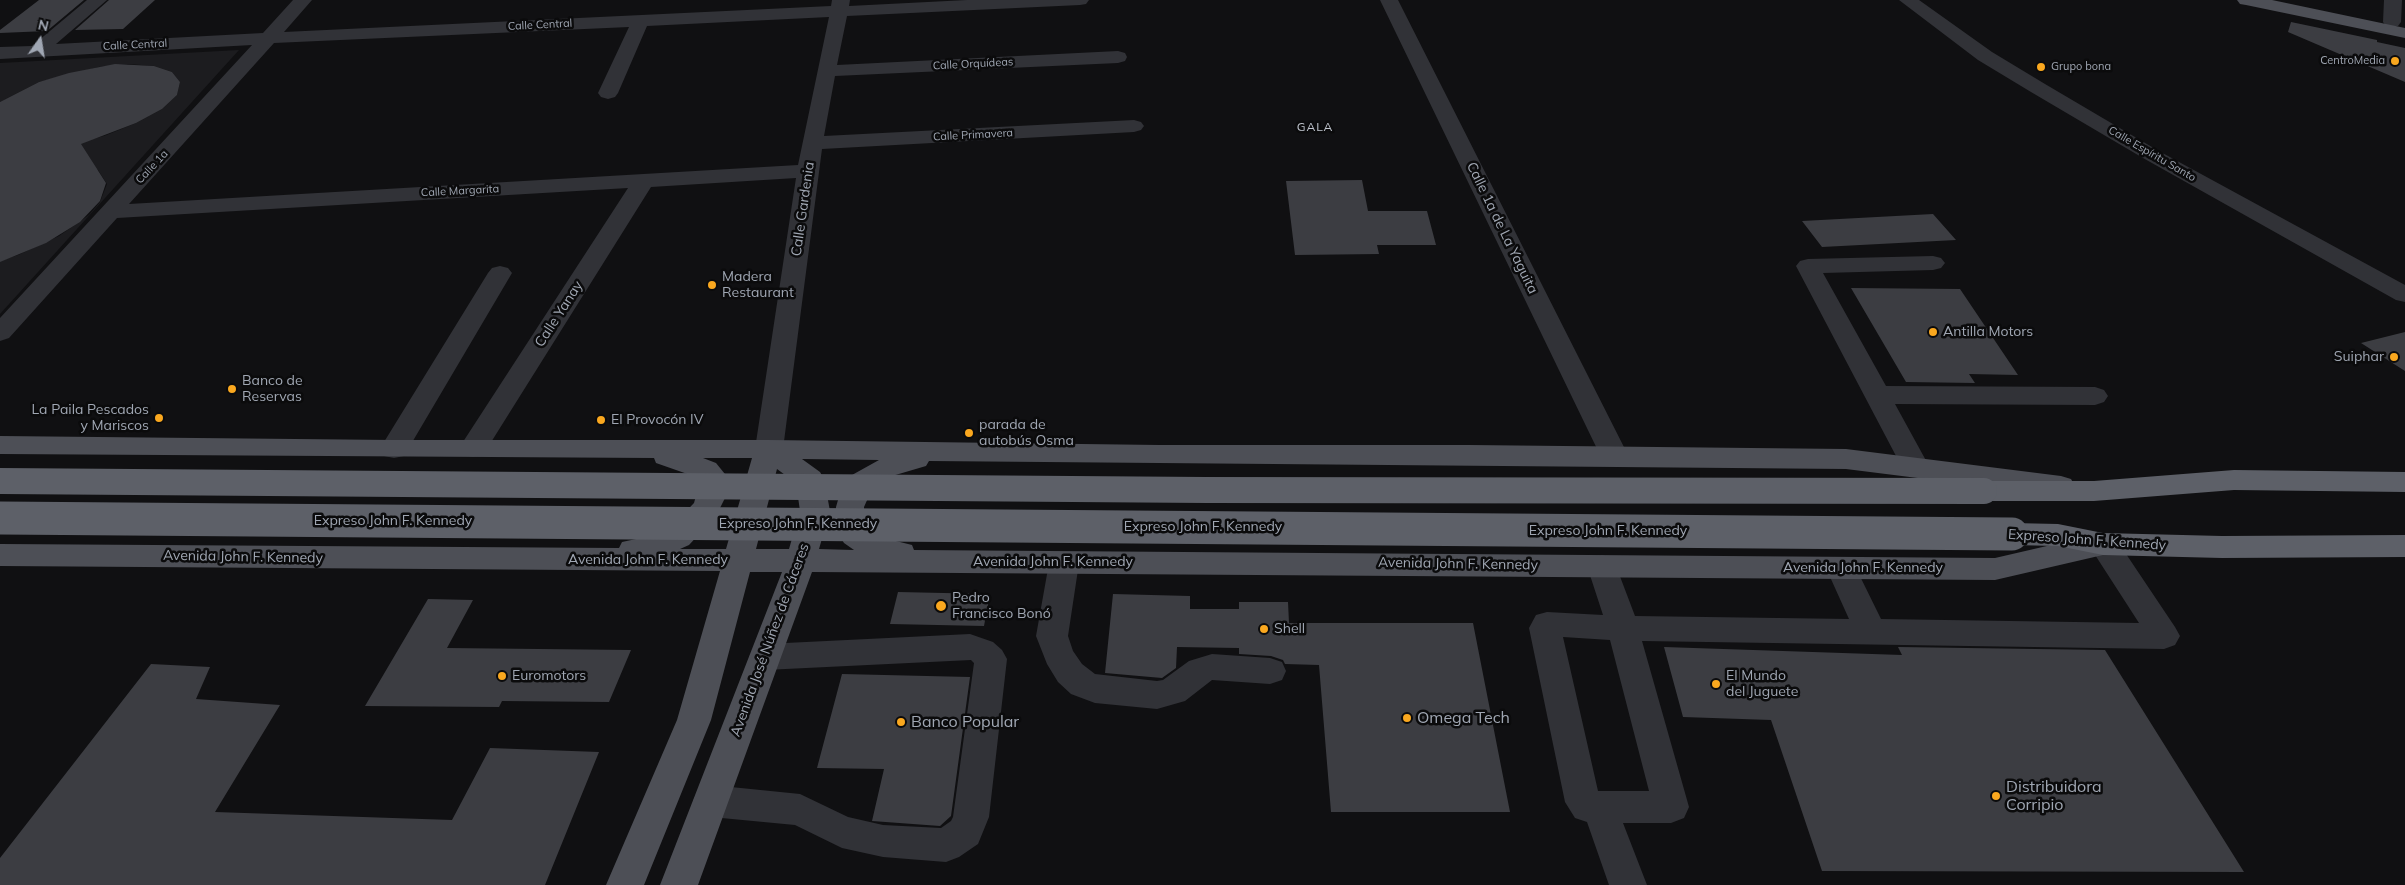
<!DOCTYPE html>
<meta charset="utf-8">
<style>
body{margin:0}
#map{position:relative;width:2405px;height:885px;overflow:hidden;background:#101012;font-family:Mulish,sans-serif}
canvas{display:block}
.north{position:absolute;left:15px;top:15px;width:50px;height:50px;-webkit-text-stroke:4px #0b0b0c;paint-order:stroke;rotate:13deg;font-size:14px;font-weight:700;line-height:20px;text-align:center;color:#a0a7b3}
.north::after{content:'';display:block;margin:auto;width:18px;height:22px;background:#a0a7b3;clip-path:polygon(50% 0,100% 100%,50% 72%,0 100%)}
</style>
<div id="map">
<canvas width="2405" height="885"></canvas>
<div class="north">N</div>
</div>
<script>
const g = document.querySelector('canvas').getContext('2d');
g.lineJoin = 'round';
function paint(path, color) { g.fillStyle = color; g.fill(path, 'evenodd'); }
const toPath = rows => new Path2D(rows.map(r => 'M' + r).join(''));
function stroke(path, color, width, dash) { g.strokeStyle = color; g.lineWidth = width; g.lineCap = dash ? 'butt' : 'round'; g.setLineDash(dash || []); g.stroke(path); }
function write(font, color, halo, rows, align = 'center') {
  g.font = font + ' Mulish,sans-serif'; g.lineWidth = 5; g.setLineDash([]); g.textBaseline = 'middle'; g.strokeStyle = halo; g.fillStyle = color; for (const [text, x, y, turn = 0] of rows) {
    g.save(); g.translate(x, y); g.rotate((+turn || 0) * Math.PI / 180); g.textAlign = isNaN(turn) ? turn : align; if (halo) g.strokeText(text, 0, 0); g.fillText(text, 0, 0); g.restore();
  }
}
paint(toPath([
 [239,50,0,314,0,261,18,255,59,236,89,215,100,202,107,184,98,170,76,161,68,145,104,136,136,123,162,109,177,95,180,82,172,72,154,66,128,64,99,67,39,82,0,102,0,63]
]), '#1c1c1f');
paint(toPath([
 [39,0,84,0,47,31,0,33,0,30],
 [109,0,155,0,123,29,75,30],
 [2291,22,2377,40,2377,42,2405,48,2405,82,2288,32],
 [115,64,154,66,172,72,180,82,177,95,162,109,136,123,81,144,106,183,100,201,80,222,46,243,0,262,0,102,39,82,69,73],
 [1362,180,1368,211,1427,211,1436,245,1377,245,1379,254,1295,255,1286,181],
 [1933,214,1956,240,1822,247,1802,221],
 [1851,288,1960,289,2018,375,1969,374,1975,383,1906,382],
 [2405,332,2405,371,2361,343],
 [898,592,990,594,984,626,890,624],
 [1113,594,1190,596,1190,609,1239,609,1239,602,1288,602,1289,623,1473,623,1510,812,1331,812,1319,665,1285,664,1283,660,1271,656,1239,654,1239,648,1177,647,1176,668,1162,678,1105,673],
 [428,599,473,600,447,648,631,650,609,702,502,701,499,707,365,706],
 [1664,647,1902,655,1898,647,2105,650,2244,872,1822,871,1771,720,1683,717],
 [151,664,210,667,196,699,280,705,215,812,452,820,490,748,599,752,545,885,0,885,0,858],
 [842,674,970,677,951,816,940,826,872,821,884,769,817,768]
]), '#3c3d42');
paint(toPath([
 [87,0,107,0,56,44,263,33,293,0,312,0,284,32,831,6,832,0,850,0,849,6,967,0,1089,0,1086,4,1080,5,847,16,837,65,1118,51,1125,53,1127,57,1125,61,1118,63,835,76,824,136,1134,120,1141,122,1144,126,1141,130,1134,132,822,149,783,449,779,456,769,458,759,456,755,449,796,178,651,187,483,455,473,457,463,455,459,448,628,188,117,218,9,338,0,341,0,318,252,45,0,59,0,47,32,46,87,0],
 [829,17,798,165,129,204,274,43,629,27,598,93,601,97,608,99,615,97,618,93,647,26,829,17],
 [1380,0,1398,0,1629,457,1625,464,1615,467,1605,464,1601,457,1380,0],
 [1899,0,1919,0,1992,52,2045,84,2157,150,2405,285,2405,302,2396,300,2143,158,2031,92,1978,60,1899,0],
 [2384,0,2402,0,2401,22,2398,26,2386,26,2383,22,2384,0],
 [1933,256,1941,258,1945,263,1941,268,1933,270,1823,273,1886,386,2095,387,2104,390,2108,396,2104,402,2095,405,1895,404,1929,466,1925,473,1915,476,1905,473,1796,266,1800,261,1808,259,1933,256],
 [500,266,508,268,512,273,404,456,394,458,384,456,380,449,384,442,488,273,492,268,500,266],
 [2103,533,2114,536,2175,627,2180,636,2175,645,2164,649,1642,641,1689,807,1684,818,1671,823,1623,823,1647,885,1609,885,1587,822,1575,818,1565,802,1529,628,1536,615,1547,612,1603,615,1587,566,1591,558,1602,555,1613,558,1635,616,1849,619,1826,568,1830,560,1841,557,1852,560,1881,619,2139,623,2088,544,2092,536,2103,533],
 [1563,637,1610,640,1649,791,1598,791,1563,637],
 [1064,552,1075,555,1079,563,1068,636,1073,651,1082,664,1095,674,1157,681,1163,680,1189,661,1212,654,1270,658,1282,662,1286,671,1282,680,1270,684,1212,680,1185,701,1157,709,1095,703,1071,694,1058,682,1047,664,1036,636,1049,563,1053,555,1064,552],
 [970,634,993,642,1002,650,1007,659,989,817,978,844,959,857,946,862,883,857,842,848,795,825,711,817,698,812,693,801,698,790,711,785,800,794,848,817,883,825,941,828,951,821,953,817,974,663,971,660,765,670,754,666,749,657,754,648,765,644,970,634]
]), '#313237');
paint(toPath([
 [2237,0,2272,0,2405,28,2405,38,2246,5,2240,4,2237,0],
 [0,436,394,440,769,440,1160,445,1470,445,1846,449,2061,476,2071,479,2075,486,2071,493,2061,496,1846,469,929,461,926,466,892,476,872,489,864,507,865,524,866,529,880,537,912,545,914,550,1995,558,2103,533,2114,536,2118,544,2114,552,2103,555,1995,580,812,572,698,885,660,885,782,572,750,572,711,720,644,885,606,885,677,720,720,571,0,566,0,544,619,548,622,542,650,536,669,529,694,503,700,481,696,477,656,463,654,458,0,454,0,436],
 [703,458,752,458,726,549,680,549,689,545,716,516,725,498,729,479,716,463,703,458],
 [802,459,879,460,852,475,840,493,836,507,835,524,839,535,844,543,854,550,819,549,830,511,824,479,820,472,802,459],
 [777,469,796,483,800,511,789,549,756,549,777,469]
]), '#4d4f56');
paint(toPath([
 [2234,470,2405,472,2405,492,2234,490,2094,501,1984,501,1974,498,1970,491,1974,484,1984,481,2094,481,2234,470],
 [2012,523,2058,524,2103,533,2222,536,2405,535,2405,557,2222,558,2103,555,2058,546,2012,545,2002,542,1997,534,2002,526,2012,523]
]), '#5d6068');
stroke(toPath([
 [0,481,1206,490,1984,491]
]), '#5d6068', 26);
stroke(toPath([
 [0,518,2012,534]
]), '#5d6068', 33);
for (const [x, y, r, color] of [
 [2395,61,5,"#faa81f"],
 [2041,67,5,"#faa81f"],
 [712,285,5,"#faa81f"],
 [1933,332,5,"#faa81f"],
 [2394,357,5,"#faa81f"],
 [232,389,5,"#faa81f"],
 [159,418,5,"#faa81f"],
 [601,420,5,"#faa81f"],
 [969,433,5,"#faa81f"],
 [941,606,6,"#faa81f"],
 [1264,629,5,"#faa81f"],
 [502,676,5,"#faa81f"],
 [1716,684,5,"#faa81f"],
 [1407,718,5,"#faa81f"],
 [901,722,5,"#faa81f"],
 [1996,796,5,"#faa81f"]
]) { const dot = new Path2D(); dot.arc(x, y, r, 0, 2 * Math.PI); g.fillStyle = color; g.fill(dot); stroke(dot, '#0b0b0c', 2); }
write('11px', '#a0a7b3', '#0b0b0c', [
 ["Calle Central",540,25,-3],
 ["Calle Central",135,45,-3],
 ["Calle Orquídeas",973,64,-3],
 ["Calle Primavera",973,135,-3],
 ["Calle Espíritu Santo",2152,154,30],
 ["Calle 1a",152,167,-47],
 ["Calle Margarita",460,191,-3]
]);
write('11px', '#a0a7b3', '#0b0b0c', [
 ["CentroMedia",2385,61],
 ["Grupo bona",2051,67,"left"]
], 'right');
g.letterSpacing = '1px';
write('12px', '#c1c6cf', '#0b0b0c', [
 ["GALA",1315,127]
]);
g.letterSpacing = '0px';
write('14px', '#a0a7b3', '#0b0b0c', [
 ["Calle Gardenia",803,209,-82],
 ["Calle 1a de La Yaguita",1502,228,64],
 ["Calle Yanay",559,314,-57],
 ["Expreso John F. Kennedy",393,521],
 ["Expreso John F. Kennedy",798,524],
 ["Expreso John F. Kennedy",1203,527],
 ["Expreso John F. Kennedy",1608,531],
 ["Expreso John F. Kennedy",2087,540,4],
 ["Avenida John F. Kennedy",243,557,1],
 ["Avenida John F. Kennedy",648,560],
 ["Avenida John F. Kennedy",1053,562],
 ["Avenida John F. Kennedy",1458,564,1],
 ["Avenida John F. Kennedy",1863,568],
 ["Avenida José Núñez de Cáceres",770,640,-70]
]);
write('14px', '#a0a7b3', '#0b0b0c', [
 ["Madera",722,277],
 ["Restaurant",722,293],
 ["Antilla Motors",1943,332],
 ["Suiphar",2384,357,"right"],
 ["Banco de",242,381],
 ["Reservas",242,397],
 ["La Paila Pescados",149,410,"right"],
 ["y Mariscos",149,426,"right"],
 ["El Provocón IV",611,420],
 ["parada de",979,425],
 ["autobús Osma",979,441],
 ["Pedro",952,598],
 ["Francisco Bonó",952,614],
 ["Shell",1274,629],
 ["Euromotors",512,676],
 ["El Mundo",1726,676],
 ["del Juguete",1726,692]
], 'left');
write('16px', '#a0a7b3', '#0b0b0c', [
 ["Omega Tech",1417,718],
 ["Banco Popular",911,722],
 ["Distribuidora",2006,787],
 ["Corripio",2006,805]
], 'left');
</script>
